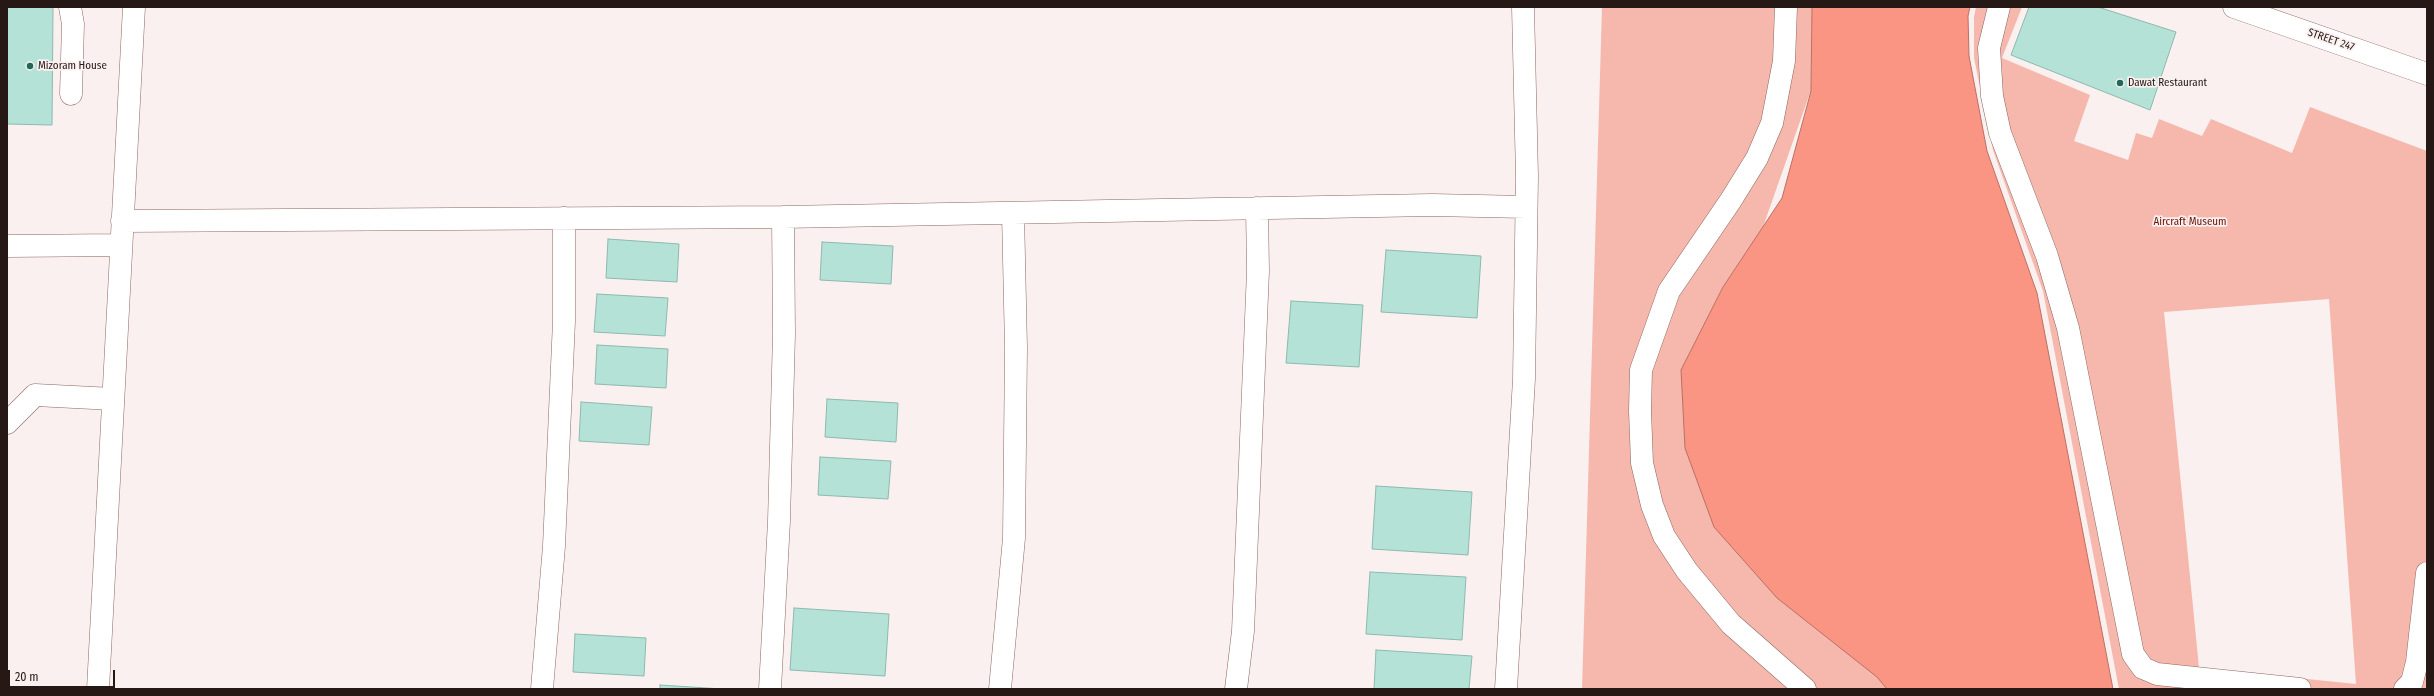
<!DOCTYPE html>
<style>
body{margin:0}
#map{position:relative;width:2434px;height:696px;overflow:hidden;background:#f9f0ef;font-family:"Fira Sans Condensed",sans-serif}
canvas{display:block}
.frame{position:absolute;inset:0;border:8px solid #261815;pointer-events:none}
.scale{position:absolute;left:8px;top:670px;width:107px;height:18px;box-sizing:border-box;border:2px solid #261815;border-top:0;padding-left:5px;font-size:12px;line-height:14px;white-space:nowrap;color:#261815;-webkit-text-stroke:3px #f9f0ef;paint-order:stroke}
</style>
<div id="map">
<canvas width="2434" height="696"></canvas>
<div class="frame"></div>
<div class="scale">20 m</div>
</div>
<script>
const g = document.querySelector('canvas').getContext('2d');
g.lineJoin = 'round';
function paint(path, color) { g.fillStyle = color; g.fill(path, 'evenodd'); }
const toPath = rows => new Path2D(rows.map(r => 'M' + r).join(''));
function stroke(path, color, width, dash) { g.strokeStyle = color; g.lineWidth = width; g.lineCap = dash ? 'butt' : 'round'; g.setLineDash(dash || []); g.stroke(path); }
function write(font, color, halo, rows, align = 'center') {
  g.font = font + ' "Fira Sans Condensed",sans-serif'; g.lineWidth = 3.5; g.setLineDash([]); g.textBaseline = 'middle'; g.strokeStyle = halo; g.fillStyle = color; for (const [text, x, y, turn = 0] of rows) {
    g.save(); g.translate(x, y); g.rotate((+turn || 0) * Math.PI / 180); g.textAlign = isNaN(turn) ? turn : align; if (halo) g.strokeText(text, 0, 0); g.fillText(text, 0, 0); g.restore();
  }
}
paint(toPath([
 [1602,7,1812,7,1811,90,1763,227,1723,287,1681,371,1887,689,1582,689],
 [1976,7,2022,7,2002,58,2090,95,2074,141,2128,160,2136,133,2152,138,2159,119,2202,136,2211,119,2292,153,2310,107,2427,151,2427,689,2119,689,2043,291,1993,150,1974,58,1974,17],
 [2329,299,2356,684,2199,668,2164,312]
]), '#f6b8ac');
const water = toPath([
 [1812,7,1970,7,1968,16,1969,56,1987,151,2037,293,2113,689,1887,689,1877,677,1777,598,1714,527,1685,448,1681,370,1723,287,1782,198,1811,91,1812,7]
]);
paint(water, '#fa9583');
stroke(water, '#ba7062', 1);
const building = toPath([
 [7,7,53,7,52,125,7,124,7,7],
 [2029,7,2098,7,2176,32,2150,110,2011,55,2029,7],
 [608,239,679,244,677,282,606,278,608,239],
 [822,242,893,246,891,284,820,280,822,242],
 [1386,250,1481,256,1477,318,1381,312,1386,250],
 [597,294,668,298,665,336,594,332,597,294],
 [1291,301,1363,305,1359,367,1286,363,1291,301],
 [597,345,668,349,666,388,595,384,597,345],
 [827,399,898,403,896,442,825,437,827,399],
 [581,402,652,407,649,445,579,441,581,402],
 [820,457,891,461,888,499,818,495,820,457],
 [1376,486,1472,492,1468,555,1372,549,1376,486],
 [1370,572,1466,577,1462,640,1366,634,1370,572],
 [794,608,889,614,885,676,790,670,794,608],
 [575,634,646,638,644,676,573,672,575,634],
 [1376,650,1472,656,1469,689,1374,689,1376,650],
 [660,685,722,689,660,689,660,685]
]);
paint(building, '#b5e2d7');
stroke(building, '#8db9ae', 1);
const minor = toPath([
 [70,7,73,24,71,94],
 [1786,7,1784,61,1772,123,1757,158,1731,200,1669,291,1641,370,1640,411,1642,463,1652,505,1664,536,1687,571,1731,624,1805,689],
 [1999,7,1989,48,1992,96,2000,133,2047,256,2068,328,2133,654,2143,668,2157,674,2300,689],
 [2234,7,2427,74],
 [122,221,783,217,1432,205,1526,207],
 [7,246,121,245],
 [7,423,35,395,113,399],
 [98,689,134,7],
 [542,689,554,546,564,321,564,218],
 [770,689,779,521,784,334,783,217],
 [1000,689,1014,538,1016,348,1013,213],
 [1236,689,1243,631,1258,271,1257,208],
 [1506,689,1524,379,1527,176,1523,7],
 [2405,689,2412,682,2417,662,2427,573]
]);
stroke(minor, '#8c6760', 23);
stroke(minor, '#fff', 22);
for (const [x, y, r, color] of [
 [30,66,4,"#22685a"],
 [2120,83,4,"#22685a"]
]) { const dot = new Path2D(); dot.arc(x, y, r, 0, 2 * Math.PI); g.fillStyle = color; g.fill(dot); stroke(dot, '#f9f0ef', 1.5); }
write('11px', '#261815', '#f9f0ef', [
 ["STREET 247",2331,40,19]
]);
write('11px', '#261815', '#f9f0ef', [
 ["Mizoram House",38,66],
 ["Dawat Restaurant",2128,83]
], 'left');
write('11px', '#6c1307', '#f9f0ef', [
 ["Aircraft Museum",2190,222]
]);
</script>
